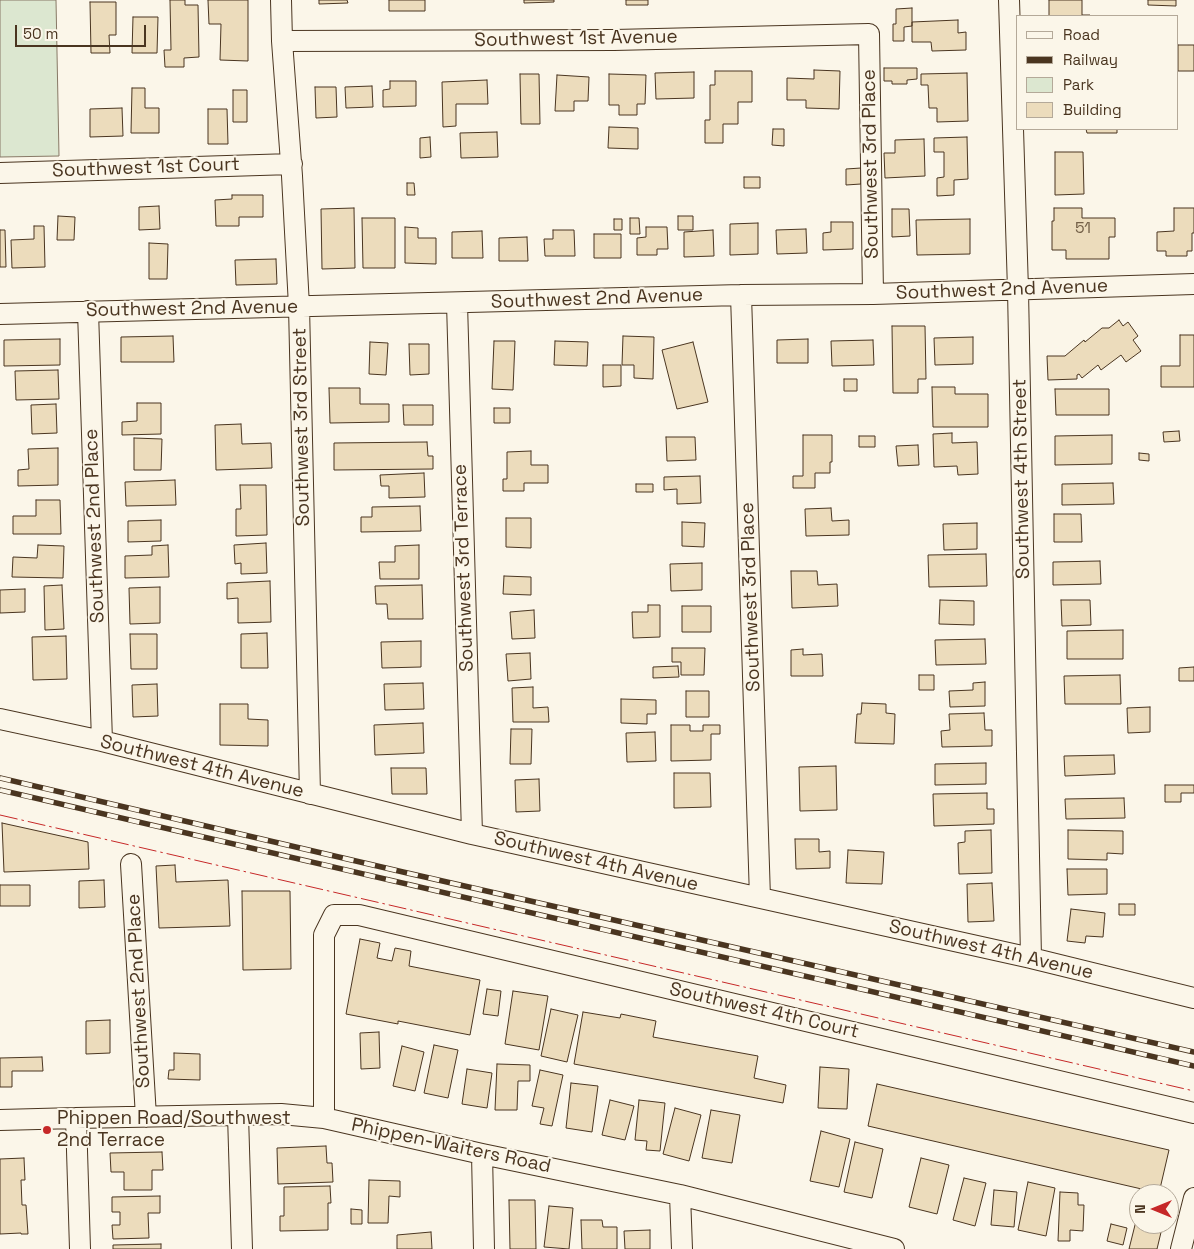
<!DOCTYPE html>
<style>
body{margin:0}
#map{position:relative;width:1194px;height:1249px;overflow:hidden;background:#fbf6e9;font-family:"Space Grotesk",sans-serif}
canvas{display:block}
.legend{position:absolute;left:1016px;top:15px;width:162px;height:115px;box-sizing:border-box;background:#fbf6e9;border:1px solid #b4a999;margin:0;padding:6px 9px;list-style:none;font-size:15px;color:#4a3520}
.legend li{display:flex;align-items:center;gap:10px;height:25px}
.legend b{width:25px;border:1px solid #b4a999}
.north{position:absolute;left:1129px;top:1184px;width:50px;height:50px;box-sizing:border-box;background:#fbf6e9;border:1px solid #b4a999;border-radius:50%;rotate:270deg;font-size:14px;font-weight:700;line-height:20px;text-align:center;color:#4a3520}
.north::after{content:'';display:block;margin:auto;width:18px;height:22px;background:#c62828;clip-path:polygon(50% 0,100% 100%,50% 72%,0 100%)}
.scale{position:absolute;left:15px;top:25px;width:131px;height:22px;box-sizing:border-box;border:2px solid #4a3520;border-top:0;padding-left:6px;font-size:15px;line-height:18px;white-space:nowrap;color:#4a3520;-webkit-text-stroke:4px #fbf6e9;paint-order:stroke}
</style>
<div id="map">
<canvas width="1194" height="1249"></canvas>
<ul class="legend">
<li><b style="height:6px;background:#fbf6e9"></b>Road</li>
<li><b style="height:6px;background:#4a3520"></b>Railway</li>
<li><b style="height:14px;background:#dce7d0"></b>Park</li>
<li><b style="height:14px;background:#ecdcbc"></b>Building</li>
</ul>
<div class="north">N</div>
<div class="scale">50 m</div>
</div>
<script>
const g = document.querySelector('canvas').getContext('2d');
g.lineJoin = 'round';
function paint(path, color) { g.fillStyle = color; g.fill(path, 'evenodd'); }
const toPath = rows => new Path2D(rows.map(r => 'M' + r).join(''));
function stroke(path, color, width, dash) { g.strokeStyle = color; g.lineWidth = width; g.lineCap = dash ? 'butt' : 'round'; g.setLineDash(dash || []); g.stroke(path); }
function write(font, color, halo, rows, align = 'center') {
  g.font = font + ' "Space Grotesk",sans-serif'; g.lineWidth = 4; g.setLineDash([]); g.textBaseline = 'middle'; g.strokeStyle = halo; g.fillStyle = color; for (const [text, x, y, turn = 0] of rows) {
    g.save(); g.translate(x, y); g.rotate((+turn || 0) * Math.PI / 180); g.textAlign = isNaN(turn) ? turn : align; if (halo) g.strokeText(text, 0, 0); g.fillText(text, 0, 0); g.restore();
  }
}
const green = toPath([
 [0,0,56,0,59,156,0,157,0,0]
]);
paint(green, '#dce7d0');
stroke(green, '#887966', 1);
const building = toPath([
 [170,0,185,0,185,5,198,5,199,57,184,58,184,67,165,67,164,50,171,50,170,0],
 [208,0,248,0,248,61,220,60,221,24,209,24,208,0],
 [319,0,347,0,348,3,319,4,319,0],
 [389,0,425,0,425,11,389,11,389,0],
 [524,0,554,0,554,2,524,3,524,0],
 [626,0,648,0,648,5,626,5,626,0],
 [1049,0,1082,0,1082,15,1090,15,1090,16,1049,16,1049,0],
 [1148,0,1176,0,1176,6,1148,5,1148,0],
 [90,2,116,2,116,35,109,35,110,53,91,53,90,2],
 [912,8,912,26,904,27,904,41,893,41,893,24,896,24,896,9,912,8],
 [133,17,158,17,157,53,132,53,133,17],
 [958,20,958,33,966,32,966,50,932,51,931,42,912,42,912,22,958,20],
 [1178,45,1194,45,1194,71,1178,71,1178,45],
 [884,68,917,68,917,79,907,80,907,84,892,84,892,81,884,81,884,68],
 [814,70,840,71,839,109,806,108,806,100,787,100,787,78,814,79,814,70],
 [715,71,752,71,752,102,738,102,738,124,723,124,723,143,705,143,705,120,710,120,710,85,715,85,715,71],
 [694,72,694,98,656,99,655,73,694,72],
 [967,73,968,121,937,122,937,108,929,108,928,85,921,85,921,74,967,73],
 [520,74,539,74,540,124,521,124,520,74],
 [609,74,646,75,645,104,637,104,637,115,619,115,619,105,609,105,609,74],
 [557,75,589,77,588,101,574,101,574,111,555,111,557,75],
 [487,80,488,104,456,104,456,126,443,127,442,82,487,80],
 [390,81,416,81,416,106,383,107,383,90,390,89,390,81],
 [372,86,373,107,346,108,345,87,372,86],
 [315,87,336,87,337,117,316,118,315,87],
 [132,88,145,88,145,108,159,108,159,133,131,133,132,88],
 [233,90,247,90,247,122,233,122,233,90],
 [122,108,123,136,90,137,90,109,122,108],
 [208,109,227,109,228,144,208,144,208,109],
 [609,127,638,128,638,149,608,148,609,127],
 [773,129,784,129,784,146,772,145,773,129],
 [1086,129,1117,129,1117,133,1087,133,1086,129],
 [497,132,498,157,461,158,460,133,497,132],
 [430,137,431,157,420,158,420,138,430,137],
 [967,137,968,179,954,180,954,195,937,196,937,178,944,177,944,152,934,152,934,138,967,137],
 [924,139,925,176,885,178,884,153,895,153,895,140,924,139],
 [1055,152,1083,152,1084,194,1055,195,1055,152],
 [861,168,861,184,846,185,846,169,861,168],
 [744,177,760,177,760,188,744,188,744,177],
 [407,183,414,183,415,195,407,195,407,183],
 [232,195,263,195,263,217,239,217,239,226,216,226,215,200,232,199,232,195],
 [159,206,160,229,139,230,139,207,159,206],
 [354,208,355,268,322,269,321,209,354,208],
 [1054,208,1082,208,1082,218,1115,218,1115,237,1109,237,1109,259,1066,259,1066,250,1052,250,1052,221,1054,221,1054,208],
 [1174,208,1194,208,1194,233,1192,233,1192,251,1187,251,1187,256,1166,256,1166,251,1157,251,1157,232,1174,231,1174,208],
 [892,209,909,209,910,236,892,237,892,209],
 [58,216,75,217,74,240,57,240,58,216],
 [678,216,693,216,693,230,678,230,678,216],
 [362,218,395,218,395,268,363,268,362,218],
 [630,218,639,218,640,234,630,234,630,218],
 [614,219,622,219,622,230,614,230,614,219],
 [970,219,970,254,917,255,916,220,970,219],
 [831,222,853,222,853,249,823,250,823,233,831,232,831,222],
 [758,223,758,254,730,255,730,224,758,223],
 [34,226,44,226,45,267,12,268,11,240,34,239,34,226],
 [405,227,418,228,418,238,436,238,436,264,405,263,405,227],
 [646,227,667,227,668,249,657,249,657,255,637,255,637,238,646,237,646,227],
 [806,229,807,253,777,254,776,230,806,229],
 [0,230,5,230,6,267,0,267,0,230],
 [553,230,574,230,575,256,545,256,544,239,553,239,553,230],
 [713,230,714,256,684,257,684,232,713,230],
 [482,231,483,258,452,258,452,232,482,231],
 [594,234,621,234,621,258,594,258,594,234],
 [527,237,528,261,499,261,499,238,527,237],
 [149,243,168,244,167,279,149,279,149,243],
 [276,259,277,284,236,285,235,260,276,259],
 [1119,320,1123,326,1128,322,1138,336,1133,340,1141,351,1126,362,1121,355,1101,370,1098,365,1082,378,1079,374,1077,375,1077,379,1048,380,1047,356,1065,356,1084,340,1085,342,1102,328,1109,328,1119,320],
 [892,326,925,326,926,379,918,379,918,393,893,393,892,326],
 [1180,335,1194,335,1194,387,1161,387,1161,366,1180,366,1180,335],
 [173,336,174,362,121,362,121,337,173,336],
 [623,336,654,337,653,379,634,378,634,365,622,365,623,336],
 [973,337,973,364,935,365,934,338,973,337],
 [60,339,60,365,4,366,4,340,60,339],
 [808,339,808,363,777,363,777,340,808,339],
 [873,340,874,365,832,366,831,341,873,340],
 [494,341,515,341,513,390,492,389,494,341],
 [555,341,588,342,587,366,554,365,555,341],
 [370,342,388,343,386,375,369,374,370,342],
 [693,342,708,402,677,409,662,350,693,342],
 [409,344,429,344,429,374,410,375,409,344],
 [603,365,621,365,621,386,603,387,603,365],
 [58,370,59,399,16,400,15,371,58,370],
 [844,379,857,379,857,391,844,391,844,379],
 [932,387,955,387,955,394,988,394,988,427,933,427,932,387],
 [329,388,360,388,360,404,389,404,389,422,330,423,329,388],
 [1055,389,1109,389,1109,415,1056,415,1055,389],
 [137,403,161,403,161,434,122,435,122,422,137,421,137,403],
 [56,404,57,433,32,434,31,405,56,404],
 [403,405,433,405,433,425,404,425,403,405],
 [494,408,510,408,510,423,494,423,494,408],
 [241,424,242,444,271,443,272,468,216,470,215,425,241,424],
 [1179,431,1180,441,1164,442,1163,432,1179,431],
 [952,433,952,443,977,442,978,474,958,475,957,466,934,467,933,434,952,433],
 [803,435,832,435,832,462,830,462,830,473,815,473,815,488,793,488,793,476,803,476,803,435],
 [1112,435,1112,464,1055,465,1055,436,1112,435],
 [859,436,875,436,875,447,859,447,859,436],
 [666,437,695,437,696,460,667,461,666,437],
 [134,438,162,439,161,470,134,470,134,438],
 [427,442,428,456,433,456,433,469,334,470,334,443,427,442],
 [918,445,919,465,898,466,896,446,918,445],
 [58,448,58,485,18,486,18,470,29,469,28,449,58,448],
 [531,451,531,465,548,465,548,483,524,483,524,491,503,491,503,479,507,479,507,452,531,451],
 [1139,453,1149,454,1149,461,1139,460,1139,453],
 [424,473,425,497,389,498,389,486,381,486,380,475,424,473],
 [700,476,701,503,677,504,677,489,664,490,664,477,700,476],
 [175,480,176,505,126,506,125,482,175,480],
 [1113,483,1114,504,1062,505,1062,484,1113,483],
 [636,484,653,484,653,492,636,492,636,484],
 [240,485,266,485,267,535,236,536,236,509,241,509,240,485],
 [36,500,60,500,61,534,13,534,13,516,36,516,36,500],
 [420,506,421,531,361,532,361,517,372,517,372,507,420,506],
 [831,508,832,521,849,520,849,535,806,536,805,509,831,508],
 [1054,514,1081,514,1082,542,1054,542,1054,514],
 [506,518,531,518,531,548,506,547,506,518],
 [161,520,161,541,128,542,128,521,161,520],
 [682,522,705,523,704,547,682,546,682,522],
 [977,523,977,549,944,550,943,524,977,523],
 [266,543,267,573,241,574,241,563,235,564,234,545,266,543],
 [38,545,64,546,63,578,12,577,13,557,37,558,38,545],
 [168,545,169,577,125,578,125,556,152,555,152,546,168,545],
 [419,545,419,579,380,579,379,562,395,562,395,546,419,545],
 [986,554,987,586,929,587,928,555,986,554],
 [1100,561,1101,584,1053,585,1053,562,1100,561],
 [702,563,702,590,671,591,670,564,702,563],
 [791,571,817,571,818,585,837,584,838,606,792,608,791,571],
 [504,576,531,577,531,595,503,594,504,576],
 [270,581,271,622,238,623,238,598,227,599,227,583,270,581],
 [62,585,64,629,45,630,44,586,62,585],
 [422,585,423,619,388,619,387,604,376,604,375,586,422,585],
 [160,587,160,623,130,624,129,588,160,587],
 [25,589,25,612,0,613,0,590,25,589],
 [940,600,974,601,974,625,939,624,940,600],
 [1061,600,1090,600,1091,625,1062,626,1061,600],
 [648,605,660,605,660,637,633,638,632,612,648,612,648,605],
 [682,606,711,606,711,632,682,632,682,606],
 [534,610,535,638,512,639,510,612,534,610],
 [1123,630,1123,659,1067,659,1067,631,1123,630],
 [267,633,268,668,241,668,241,634,267,633],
 [130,634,157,634,157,669,131,669,130,634],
 [66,636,67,679,33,680,32,637,66,636],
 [985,639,986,664,936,665,935,640,985,639],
 [421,641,421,667,382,668,381,642,421,641],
 [672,648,705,648,704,675,681,675,681,662,672,662,672,648],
 [803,649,803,655,822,654,823,676,791,676,791,650,803,649],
 [530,653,531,679,508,681,506,654,530,653],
 [678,666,679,677,653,678,653,667,678,666],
 [1194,667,1194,681,1179,681,1179,668,1194,667],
 [919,675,934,675,934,690,919,690,919,675],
 [1120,675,1121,704,1065,704,1064,676,1120,675],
 [985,682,985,706,950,707,949,691,973,690,973,683,985,682],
 [423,683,424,709,385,710,384,684,423,683],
 [157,684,158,716,133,717,132,685,157,684],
 [533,687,533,708,548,707,549,722,513,722,512,688,533,687],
 [686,691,709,691,709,717,686,717,686,691],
 [621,699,656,700,656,714,647,714,647,724,621,723,621,699],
 [862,703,886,704,886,713,895,714,894,744,855,743,857,714,861,714,862,703],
 [220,704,248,704,248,719,268,720,268,746,220,745,220,704],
 [1150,707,1150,732,1128,733,1127,708,1150,707],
 [984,713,985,730,992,730,992,746,942,747,941,731,950,730,949,714,984,713],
 [423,723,424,753,375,755,374,725,423,723],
 [671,725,690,725,690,731,703,731,703,725,720,725,720,734,711,734,711,760,671,761,671,725],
 [511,729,532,729,531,764,510,764,511,729],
 [655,732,656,761,627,762,626,733,655,732],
 [1114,755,1115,774,1065,776,1064,756,1114,755],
 [986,763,986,784,935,785,935,764,986,763],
 [836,766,837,810,800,811,799,767,836,766],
 [391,768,426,768,427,794,392,794,391,768],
 [674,773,710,773,711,807,674,808,674,773],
 [539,779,540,811,516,812,515,780,539,779],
 [1165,785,1194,785,1194,793,1181,793,1181,802,1165,802,1165,785],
 [987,793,987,809,994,809,994,824,934,826,933,794,987,793],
 [1124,798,1125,818,1066,819,1065,799,1124,798],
 [2,823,88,842,89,869,4,872,2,823],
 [991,830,992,873,959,874,958,843,965,842,965,831,991,830],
 [1068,830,1123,831,1123,854,1107,853,1107,860,1068,859,1068,830],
 [795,839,819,839,819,852,830,851,830,868,796,869,795,839],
 [848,850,884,852,882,884,846,883,848,850],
 [175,865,176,882,228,880,230,926,159,928,156,866,175,865],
 [1067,869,1107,869,1107,894,1068,895,1067,869],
 [104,880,105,907,79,908,79,881,104,880],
 [992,883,994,921,968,922,967,884,992,883],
 [0,885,30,885,30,906,0,906,0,885],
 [242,891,290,891,291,969,243,970,242,891],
 [1119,904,1135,904,1135,915,1119,915,1119,904],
 [1071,909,1105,913,1103,937,1086,936,1085,943,1067,941,1071,909],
 [360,939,380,943,377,958,392,961,395,948,411,951,409,966,480,980,470,1035,398,1021,398,1024,346,1014,360,939],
 [487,989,501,991,498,1016,483,1014,487,989],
 [513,991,548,996,539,1050,505,1044,513,991],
 [551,1009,578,1015,567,1062,541,1056,551,1009],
 [583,1012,620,1018,621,1014,656,1021,653,1037,758,1056,754,1078,786,1085,783,1103,574,1064,583,1012],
 [110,1020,110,1053,86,1054,86,1021,110,1020],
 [379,1032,380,1068,361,1069,360,1033,379,1032],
 [434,1045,458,1050,448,1098,424,1093,434,1045],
 [402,1046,424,1052,415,1091,393,1086,402,1046],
 [174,1053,200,1054,200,1080,168,1079,169,1070,174,1070,174,1053],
 [42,1057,43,1071,12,1071,12,1087,0,1087,0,1058,42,1057],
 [497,1064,530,1065,530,1081,518,1081,517,1110,495,1110,497,1064],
 [820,1067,849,1069,847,1109,818,1108,820,1067],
 [467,1069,492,1073,487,1108,462,1104,467,1069],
 [540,1070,563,1075,552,1126,540,1124,544,1108,532,1106,540,1070],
 [571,1083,598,1086,592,1132,566,1128,571,1083],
 [877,1084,1169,1150,1159,1193,868,1126,877,1084],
 [610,1100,634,1106,625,1140,602,1135,610,1100],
 [639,1100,665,1103,660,1151,646,1150,647,1141,635,1140,639,1100],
 [675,1108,701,1115,689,1161,663,1154,675,1108],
 [711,1110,740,1115,732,1163,702,1158,711,1110],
 [821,1131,850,1139,839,1187,810,1181,821,1131],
 [855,1142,883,1149,872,1198,844,1192,855,1142],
 [326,1146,327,1163,332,1163,333,1182,278,1184,277,1148,326,1146],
 [162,1152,163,1170,152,1170,152,1190,124,1190,124,1172,111,1172,110,1153,162,1152],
 [24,1158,25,1180,21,1180,22,1205,26,1205,28,1234,21,1234,21,1233,0,1234,0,1159,24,1158],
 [921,1158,949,1165,937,1214,909,1207,921,1158],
 [964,1178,986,1183,975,1226,953,1220,964,1178],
 [369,1180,400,1181,400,1197,389,1196,388,1223,368,1223,369,1180],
 [1028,1182,1055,1188,1046,1236,1018,1230,1028,1182],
 [330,1186,331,1203,328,1203,328,1230,280,1231,280,1216,284,1216,284,1187,330,1186],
 [994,1190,1017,1192,1014,1227,991,1225,994,1190],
 [1060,1192,1078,1193,1078,1205,1084,1205,1083,1231,1070,1230,1070,1241,1058,1241,1060,1192],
 [160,1196,160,1213,148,1213,149,1238,113,1239,112,1225,120,1225,120,1212,112,1212,112,1197,160,1196],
 [509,1200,535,1200,536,1249,510,1249,509,1200],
 [549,1206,573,1208,569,1249,544,1247,549,1206],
 [351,1209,362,1210,362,1224,351,1224,351,1209],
 [1139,1209,1139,1224,1163,1224,1157,1249,1129,1249,1139,1209],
 [581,1220,602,1220,603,1227,617,1227,617,1249,582,1249,581,1220],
 [1111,1224,1127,1228,1123,1245,1107,1241,1111,1224],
 [650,1230,650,1249,625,1249,624,1231,650,1230],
 [431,1232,432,1249,397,1249,397,1235,431,1232],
 [161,1244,161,1249,113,1249,113,1245,161,1244]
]);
paint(building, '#ecdcbc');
stroke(building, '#4a3520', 1);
const minor = toPath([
 [281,0,282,41,292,176,299,306,310,794],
 [1009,0,1018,290,1031,958],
 [282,41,614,40,869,34,873,294],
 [0,173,292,164],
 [741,295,760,898],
 [457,303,472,834],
 [88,311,102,741],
 [0,314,741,295,873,294,1194,284],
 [0,719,102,741,472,834,1031,958,1194,998],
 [131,864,146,1117],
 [238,1115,242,1249],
 [76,1118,80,1249],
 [324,1118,324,935,334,915,359,915,1194,1113],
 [0,1120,76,1118,281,1114,324,1118,482,1154,680,1195,894,1249],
 [482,1154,484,1249],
 [680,1195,682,1249],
 [1181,1249,1194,1198]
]);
stroke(minor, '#4a3520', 22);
stroke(minor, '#fbf6e9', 20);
const rail = toPath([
 [0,778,403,872,1194,1052],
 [0,790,1194,1066]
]);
stroke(rail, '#4a3520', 5.5);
stroke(rail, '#fbf6e9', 4, [11]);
stroke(toPath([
 [0,815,1194,1091]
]), '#c62828', 1, [18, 4, 2.5, 4]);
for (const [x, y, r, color] of [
 [47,1130,5,"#c62828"]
]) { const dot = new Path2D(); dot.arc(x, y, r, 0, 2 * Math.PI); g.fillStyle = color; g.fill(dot); stroke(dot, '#fbf6e9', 2); }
write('16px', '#725f47', null, [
 ["51",1083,229]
]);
write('19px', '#4a3520', '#fbf6e9', [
 ["Southwest 1st Avenue",576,39,-1],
 ["Southwest 3rd Place",871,164,-91],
 ["Southwest 1st Court",146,168,-2],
 ["Southwest 2nd Avenue",1002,290,-2],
 ["Southwest 2nd Avenue",597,299,-2],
 ["Southwest 2nd Avenue",192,309,-1],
 ["Southwest 3rd Street",302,427,-91],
 ["Southwest 4th Street",1022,479,-91],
 ["Southwest 2nd Place",95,526,-92],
 ["Southwest 3rd Terrace",464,568,-92],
 ["Southwest 3rd Place",751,597,-92],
 ["Southwest 4th Avenue",202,767,14],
 ["Southwest 4th Avenue",596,862,13],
 ["Southwest 4th Avenue",991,950,13],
 ["Southwest 2nd Place",139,991,-93],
 ["Southwest 4th Court",764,1011,13],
 ["Phippen-Waiters Road",451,1146,12]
]);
write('19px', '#4a3520', '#fbf6e9', [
 ["Phippen Road/Southwest",57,1119],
 ["2nd Terrace",57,1141]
], 'left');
</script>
